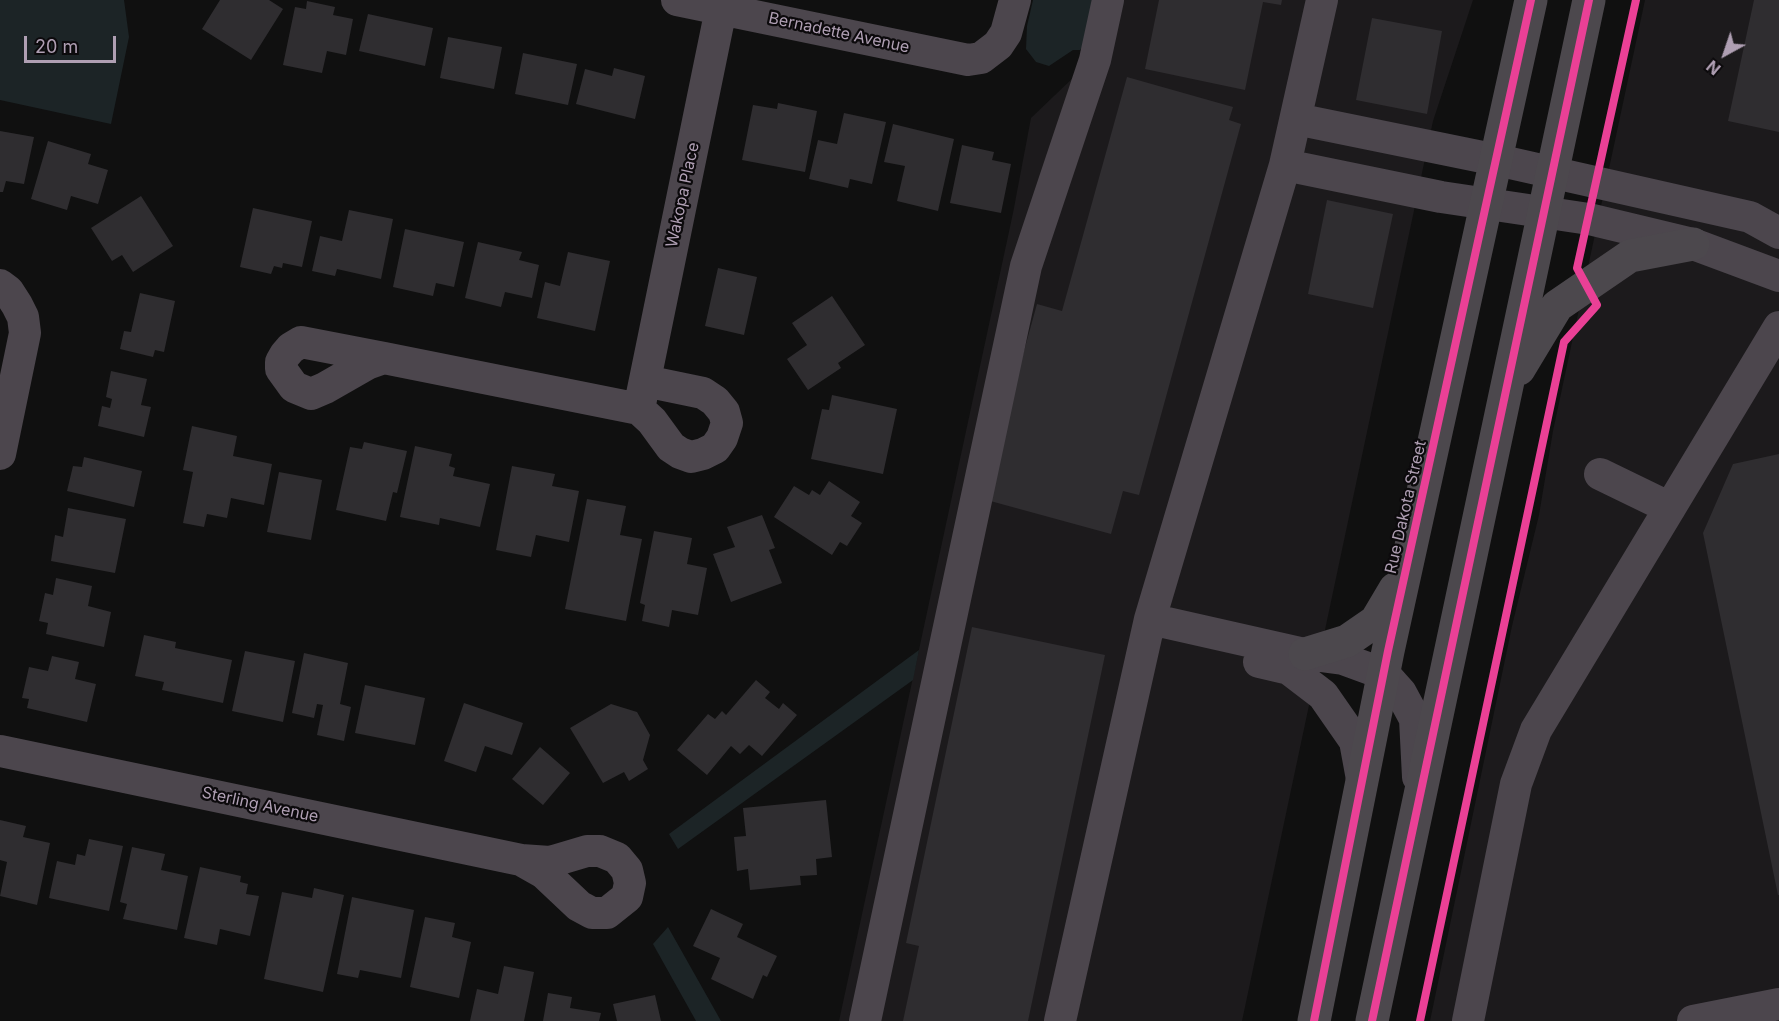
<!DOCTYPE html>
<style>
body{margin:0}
#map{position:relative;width:1779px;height:1021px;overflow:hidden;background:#101010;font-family:Inter,sans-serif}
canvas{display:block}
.north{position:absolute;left:1695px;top:24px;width:60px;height:60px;-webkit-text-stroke:4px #0c0a0c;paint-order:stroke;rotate:220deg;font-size:16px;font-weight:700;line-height:24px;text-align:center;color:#af9fb3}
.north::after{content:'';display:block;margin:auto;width:21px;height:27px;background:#af9fb3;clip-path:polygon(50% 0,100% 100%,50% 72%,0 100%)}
.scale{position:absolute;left:24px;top:36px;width:92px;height:27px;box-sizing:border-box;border:3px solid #af9fb3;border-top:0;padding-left:8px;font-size:18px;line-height:21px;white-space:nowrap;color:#af9fb3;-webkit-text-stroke:4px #0c0a0c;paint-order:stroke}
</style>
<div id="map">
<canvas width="1779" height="1021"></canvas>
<div class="north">N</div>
<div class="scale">20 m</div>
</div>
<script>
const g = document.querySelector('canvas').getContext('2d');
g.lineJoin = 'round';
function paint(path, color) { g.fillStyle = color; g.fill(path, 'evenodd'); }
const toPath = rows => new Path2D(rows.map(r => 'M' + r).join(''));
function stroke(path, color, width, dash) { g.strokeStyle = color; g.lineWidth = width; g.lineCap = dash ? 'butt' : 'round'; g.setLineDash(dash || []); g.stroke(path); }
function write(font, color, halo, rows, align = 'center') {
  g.font = font + ' Inter,sans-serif'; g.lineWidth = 4.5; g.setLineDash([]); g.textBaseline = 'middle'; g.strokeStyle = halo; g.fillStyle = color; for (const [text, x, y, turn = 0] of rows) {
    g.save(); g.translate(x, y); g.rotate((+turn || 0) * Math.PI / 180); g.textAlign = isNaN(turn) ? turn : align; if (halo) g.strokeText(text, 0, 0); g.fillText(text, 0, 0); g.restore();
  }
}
paint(toPath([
 [1091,0,1473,0,1433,121,1242,1021,839,1021,1013,213,1031,118,1076,75],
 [1645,0,1779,0,1779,1021,1430,1021,1512,626,1539,515,1553,431]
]), '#1c1a1c');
paint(toPath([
 [0,0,124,0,129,37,111,124,0,100],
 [1033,0,1093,0,1084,45,1080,50,1073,50,1049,66,1036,62,1026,49,1027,26],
 [919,650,913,680,678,849,669,834],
 [668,927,721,1021,696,1021,653,944]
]), '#1c2426');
paint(toPath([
 [220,0,269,0,283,9,251,60,202,29],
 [1159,0,1282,0,1281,5,1263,2,1245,90,1145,69],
 [1754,0,1779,0,1779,132,1728,121],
 [307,1,335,7,333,15,353,19,346,55,327,51,322,73,283,65,295,7,306,9],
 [368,14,433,28,425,66,359,51],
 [1372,18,1442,31,1427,114,1356,100],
 [448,37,502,47,494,89,440,78],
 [523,53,577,64,568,105,515,94],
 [614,68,645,76,635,119,576,104,585,69,612,76],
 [1127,77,1233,107,1229,120,1241,124,1139,495,1123,491,1111,534,983,499,1037,304,1062,311],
 [778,103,817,111,805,172,742,160,753,105,777,109],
 [844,113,886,122,872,184,850,179,848,188,809,179,818,140,837,144],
 [893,124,954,139,938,211,897,201,905,166,884,162],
 [0,131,34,137,24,184,6,181,3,192,0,192],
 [48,141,91,154,88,164,108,170,98,204,71,196,67,210,31,199],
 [962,145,994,152,992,160,1011,164,1001,213,950,203],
 [141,196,173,246,133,272,122,255,112,261,91,228],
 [1327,200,1393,214,1373,308,1308,294],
 [253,208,312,221,302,267,283,263,282,268,274,266,271,274,240,267],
 [349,210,393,219,381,279,337,269,335,276,312,271,320,236,342,241],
 [405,229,464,242,454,287,436,283,433,296,393,287],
 [478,242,522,252,519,260,539,265,532,298,505,292,501,307,465,298],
 [568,252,610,261,595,331,537,318,545,282,560,286],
 [718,268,757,277,744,335,705,326],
 [140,293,175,301,164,352,155,350,153,357,120,349,124,331,131,332],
 [832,296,865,345,838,363,841,368,808,390,787,359,807,345,792,323],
 [111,371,147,379,141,405,151,407,144,437,98,426,102,406,110,408,112,399,106,397],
 [832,395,897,409,883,474,811,459,822,409,829,410],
 [192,426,237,436,233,456,272,464,264,505,231,498,227,518,207,514,204,527,183,523,193,472,183,470],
 [364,442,407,451,397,493,393,492,386,521,336,510,350,447,362,449],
 [415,446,452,454,449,466,455,468,453,476,490,484,480,527,440,518,439,525,400,517],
 [1779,454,1779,895,1778,895,1703,533,1733,464],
 [84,457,142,471,134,507,67,491,73,466,82,467],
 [512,466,555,474,552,486,579,491,569,542,536,535,531,557,496,550],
 [279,472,322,480,311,540,267,532],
 [829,481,860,502,851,516,862,523,847,546,840,542,832,555,774,517,794,486,809,495,812,490,820,495],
 [587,499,626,506,620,535,642,539,626,621,565,609],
 [68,508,126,519,115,573,51,561,55,535,63,537],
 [762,515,775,548,769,550,782,583,731,602,713,554,735,547,727,527],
 [654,531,692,538,687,564,707,568,698,615,672,610,669,627,642,621,645,605,640,603],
 [56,578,92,586,88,606,111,612,104,647,46,634,48,623,39,621,45,593,53,595],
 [972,627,1105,655,1028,1021,903,1021,919,946,906,943],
 [144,635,176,642,175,648,232,660,223,703,162,690,164,682,135,676],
 [245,651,295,661,283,722,232,711],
 [304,653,348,663,340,704,351,707,344,741,317,735,323,705,317,704,314,718,292,713],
 [52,656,79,662,75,679,96,684,87,722,27,708,29,699,22,698,29,667,48,671],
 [756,680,770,692,765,698,779,709,783,703,797,715,762,756,749,745,740,754,731,746,707,775,677,750,708,714,715,719,722,711,726,715],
 [365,685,425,698,415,745,355,733],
 [464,703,523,723,512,755,485,746,476,772,444,761],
 [611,704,637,712,650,735,643,760,648,769,629,781,624,772,603,783,570,728],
 [540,747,570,773,543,805,512,779],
 [826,800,832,857,816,859,817,875,800,876,801,885,750,890,748,869,737,871,734,837,746,836,743,808],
 [0,820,26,826,23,837,50,843,37,905,0,896,7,862,0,860],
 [89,839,123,846,109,911,49,898,57,861,75,865,77,854,85,856],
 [132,847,165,854,161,870,188,876,177,930,123,919,127,904,120,902],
 [200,867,241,876,240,882,248,884,246,894,259,896,250,936,220,929,217,945,184,938],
 [314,888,344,895,323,992,264,979,282,892,312,898],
 [352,897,414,910,401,978,360,970,358,978,337,974],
 [711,909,743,924,737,937,777,956,767,977,763,975,753,999,711,979,720,958,693,946],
 [425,917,455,923,452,937,471,942,459,998,410,987],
 [504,966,534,972,524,1021,470,1021,477,989,498,994],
 [548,993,572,997,570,1008,601,1013,599,1021,543,1021],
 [655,995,661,1021,617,1021,613,1004]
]), '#2f2d30');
stroke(toPath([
 [677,0,968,60,981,58,998,45,1006,33,1015,0],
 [1296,119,1497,160,1750,217,1779,233],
 [1285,165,1441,197,1589,219,1693,244,1779,276],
 [0,285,8,291,17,305,23,317,25,333,0,454],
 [384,358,301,342,291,348,285,355,281,362,281,369,294,387,311,394,325,388,367,364,384,358,639,409,721,9],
 [639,409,652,421,671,447,680,453,691,457,703,454,715,448,722,438,727,423,724,412,715,401,703,393,645,381],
 [1600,474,1670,508],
 [1150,619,1305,654,1343,659,1384,674,1401,693,1415,719,1418,777],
 [1259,662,1289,669,1323,695,1355,741,1362,779],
 [0,751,521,860,550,862,587,851,600,851,617,858,627,870,630,883,627,897,607,913,592,913,579,906,544,873,521,860],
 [865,1021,1026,266,1095,60,1108,0],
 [1060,1021,1150,619,1285,165,1322,0],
 [1468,1021,1516,784,1536,730,1779,327],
 [1693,1021,1779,1004]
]), '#4c464d', 32);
stroke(toPath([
 [1519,369,1557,306,1630,256,1693,244],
 [1305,654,1347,641,1376,621,1395,589],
 [1314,1021,1388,651,1531,0],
 [1372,1021,1589,0]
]), '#4c484d', 33);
stroke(toPath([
 [1314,1021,1388,651,1531,0],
 [1372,1021,1589,0],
 [1420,1021,1564,342,1597,305,1577,268,1636,0]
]), '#ea4096', 8);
write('16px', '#af9fb3', '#0c0a0c', [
 ["Bernadette Avenue",839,33,12],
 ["Wakopa Place",683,195,-78],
 ["Rue Dakota Street",1406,507,-77],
 ["Sterling Avenue",260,805,12]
]);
</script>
